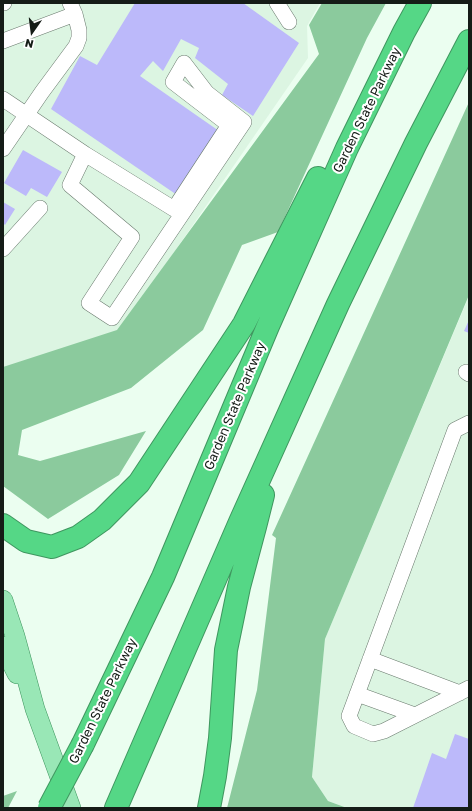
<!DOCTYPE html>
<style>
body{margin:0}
#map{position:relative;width:472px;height:811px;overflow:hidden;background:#ebfef0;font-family:"Golos Text",sans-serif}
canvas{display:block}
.frame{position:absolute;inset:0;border:4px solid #151c17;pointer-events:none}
.north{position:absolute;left:12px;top:12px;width:40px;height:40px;-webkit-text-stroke:3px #fff;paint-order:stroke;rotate:194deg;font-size:11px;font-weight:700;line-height:16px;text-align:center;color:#151c17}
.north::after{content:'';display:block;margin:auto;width:14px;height:18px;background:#151c17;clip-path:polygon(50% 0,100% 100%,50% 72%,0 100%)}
</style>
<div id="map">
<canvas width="472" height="811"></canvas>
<div class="frame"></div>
<div class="north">N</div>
</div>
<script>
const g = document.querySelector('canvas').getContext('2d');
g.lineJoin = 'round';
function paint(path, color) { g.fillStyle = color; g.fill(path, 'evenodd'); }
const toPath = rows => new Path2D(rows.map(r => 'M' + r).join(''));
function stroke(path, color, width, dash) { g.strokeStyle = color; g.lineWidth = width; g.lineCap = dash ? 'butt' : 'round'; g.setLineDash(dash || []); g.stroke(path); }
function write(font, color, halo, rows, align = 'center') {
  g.font = font + ' "Golos Text",sans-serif'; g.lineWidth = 4; g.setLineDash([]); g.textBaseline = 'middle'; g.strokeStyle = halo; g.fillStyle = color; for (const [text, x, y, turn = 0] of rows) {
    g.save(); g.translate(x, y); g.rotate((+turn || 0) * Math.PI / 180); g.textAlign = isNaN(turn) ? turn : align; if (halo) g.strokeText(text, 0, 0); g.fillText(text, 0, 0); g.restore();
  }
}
paint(toPath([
 [3,3,320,3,307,26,308,58,115,338,3,385],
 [469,296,469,808,347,808,328,801,312,777,325,639]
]), '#dcf5e2');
paint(toPath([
 [322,3,386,3,367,38,278,232,242,245,203,330,131,388,22,430,18,455,40,461,146,431,119,475,48,519,3,486,3,367,117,330,319,54,309,25],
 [469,102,469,295,325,639,312,777,328,801,347,808,227,808,257,690,276,538,272,535],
 [17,791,8,808,3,808,3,796]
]), '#8bca9d');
paint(toPath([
 [135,3,243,3,299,43,253,116,222,95,228,84,195,58,199,48,181,39,163,71,153,61,140,76,219,131,177,195,51,109,80,56,97,65],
 [23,150,62,172,47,197,31,188,26,196,4,183],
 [3,202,15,209,5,225,4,224,3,226],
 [469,320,469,333,464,331],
 [455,734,469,739,469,808,413,808,432,753,446,759]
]), '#bcb9fa');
const minor = toPath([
 [3,3,4,3],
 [277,3,289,22],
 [3,41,75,14],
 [184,63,207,93,244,122,112,318,89,303,132,237,70,185,85,154,174,209,229,125,173,82,184,63],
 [3,99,85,154],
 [3,149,42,92,76,46,79,38,79,30,75,14,70,3],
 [3,249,40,208],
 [466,372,469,374],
 [469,423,455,430,349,716,354,726,373,734,384,731,469,688],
 [370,659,460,693],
 [357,694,415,715]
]);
const major = toPath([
 [3,600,15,636,35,709,71,808],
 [3,646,17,674]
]);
const highway = toPath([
 [3,525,26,541,52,547,78,537,102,520,139,483,244,324,318,178],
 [83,744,163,577,268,326,347,148,404,32,420,3],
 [116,808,240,522,338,304,416,143,469,41],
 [209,808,215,776,220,738,226,650,239,587,255,527,263,495]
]);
stroke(minor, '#6a7a6e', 16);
stroke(major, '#3f965f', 20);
stroke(highway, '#3f965f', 24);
stroke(minor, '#fff', 15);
stroke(major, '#99e7b6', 19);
stroke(highway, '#55d786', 22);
const highwayBridge = toPath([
 [49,808,83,744]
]);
stroke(highwayBridge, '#3f965f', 24, []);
stroke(highwayBridge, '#55d786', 22);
write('13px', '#151c17', '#fff', [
 ["Garden State Parkway",367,110,-64],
 ["Garden State Parkway",235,406,-67],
 ["Garden State Parkway",103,701,-64]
]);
</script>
